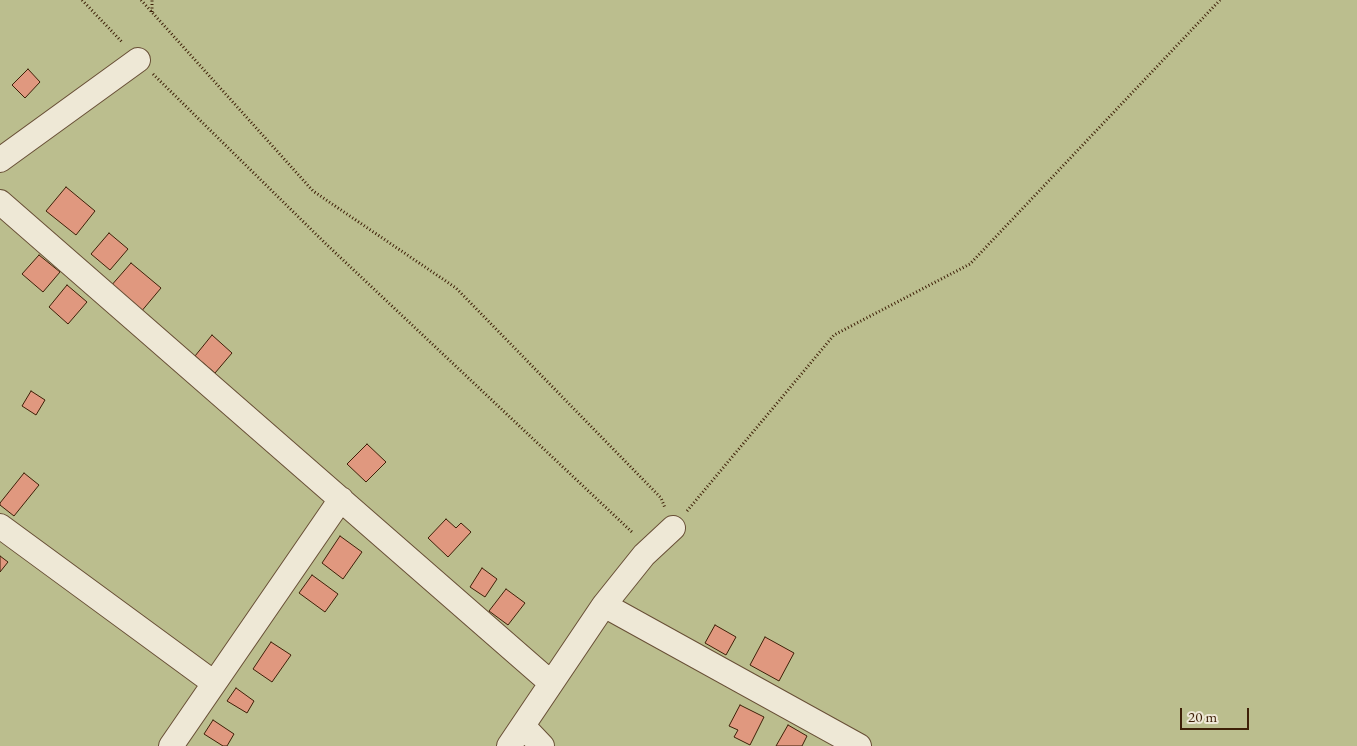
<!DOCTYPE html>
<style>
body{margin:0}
#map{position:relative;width:1357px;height:746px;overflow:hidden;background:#e5dcc0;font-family:"EB Garamond",serif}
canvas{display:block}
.scale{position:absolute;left:1180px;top:708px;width:69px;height:22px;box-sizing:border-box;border:2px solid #3e2008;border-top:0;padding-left:6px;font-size:15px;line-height:18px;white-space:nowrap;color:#3e2008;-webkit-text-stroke:4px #eee8d6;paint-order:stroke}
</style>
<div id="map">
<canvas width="1357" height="746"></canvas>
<div class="scale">20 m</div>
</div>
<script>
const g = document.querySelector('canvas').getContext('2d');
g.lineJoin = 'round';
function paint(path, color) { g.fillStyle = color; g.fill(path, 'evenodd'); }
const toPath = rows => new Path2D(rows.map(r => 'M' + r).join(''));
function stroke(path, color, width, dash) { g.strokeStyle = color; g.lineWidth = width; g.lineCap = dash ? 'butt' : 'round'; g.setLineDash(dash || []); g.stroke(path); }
paint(toPath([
 [0,0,1357,0,1357,746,0,746]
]), '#bbbe8e');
const building = toPath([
 [28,69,40,82,25,98,12,85,28,69],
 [66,187,95,211,76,235,46,211,66,187],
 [109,233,128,249,110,270,91,254,109,233],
 [39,255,60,272,43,292,22,274,39,255],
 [131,263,161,288,140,313,110,287,131,263],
 [67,285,87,302,68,324,49,307,67,285],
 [212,335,232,353,215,373,195,356,212,335],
 [31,391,45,400,36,415,22,406,31,391],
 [367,444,386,462,366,482,347,464,367,444],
 [24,473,39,485,14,516,0,505,0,503,24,473],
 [446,519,456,528,461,523,471,532,448,557,428,538,446,519],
 [340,536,362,552,343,579,322,563,340,536],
 [0,556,8,562,0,572,0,556],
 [482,568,497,579,485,597,470,587,482,568],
 [312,575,338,594,325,612,299,593,312,575],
 [506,589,525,603,508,625,489,611,506,589],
 [715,625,736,637,726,655,705,643,715,625],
 [765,637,794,653,779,681,750,665,765,637],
 [271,642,291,655,272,682,253,669,271,642],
 [236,688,254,701,247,713,227,701,236,688],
 [740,705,764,717,750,745,734,737,738,730,729,726,740,705],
 [213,720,234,734,227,746,223,746,204,734,213,720],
 [788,725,807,736,802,746,776,746,788,725]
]);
paint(building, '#e0987f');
stroke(building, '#3e2008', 1);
const street = toPath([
 [0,160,138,60],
 [0,202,551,683],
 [0,526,214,683],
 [604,605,859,746],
 [523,726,542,746],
 [171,746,341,499],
 [509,746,604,605,644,555,673,528]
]);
stroke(street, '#684f36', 26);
stroke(toPath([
 [82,0,123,43],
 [141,0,313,191,456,288,661,498,665,508],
 [152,12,152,0],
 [153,74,325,243,633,533],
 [687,511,834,335,970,264,1220,0]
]), '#3e2008', 3, [1, 2.5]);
stroke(street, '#eee8d6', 24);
</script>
